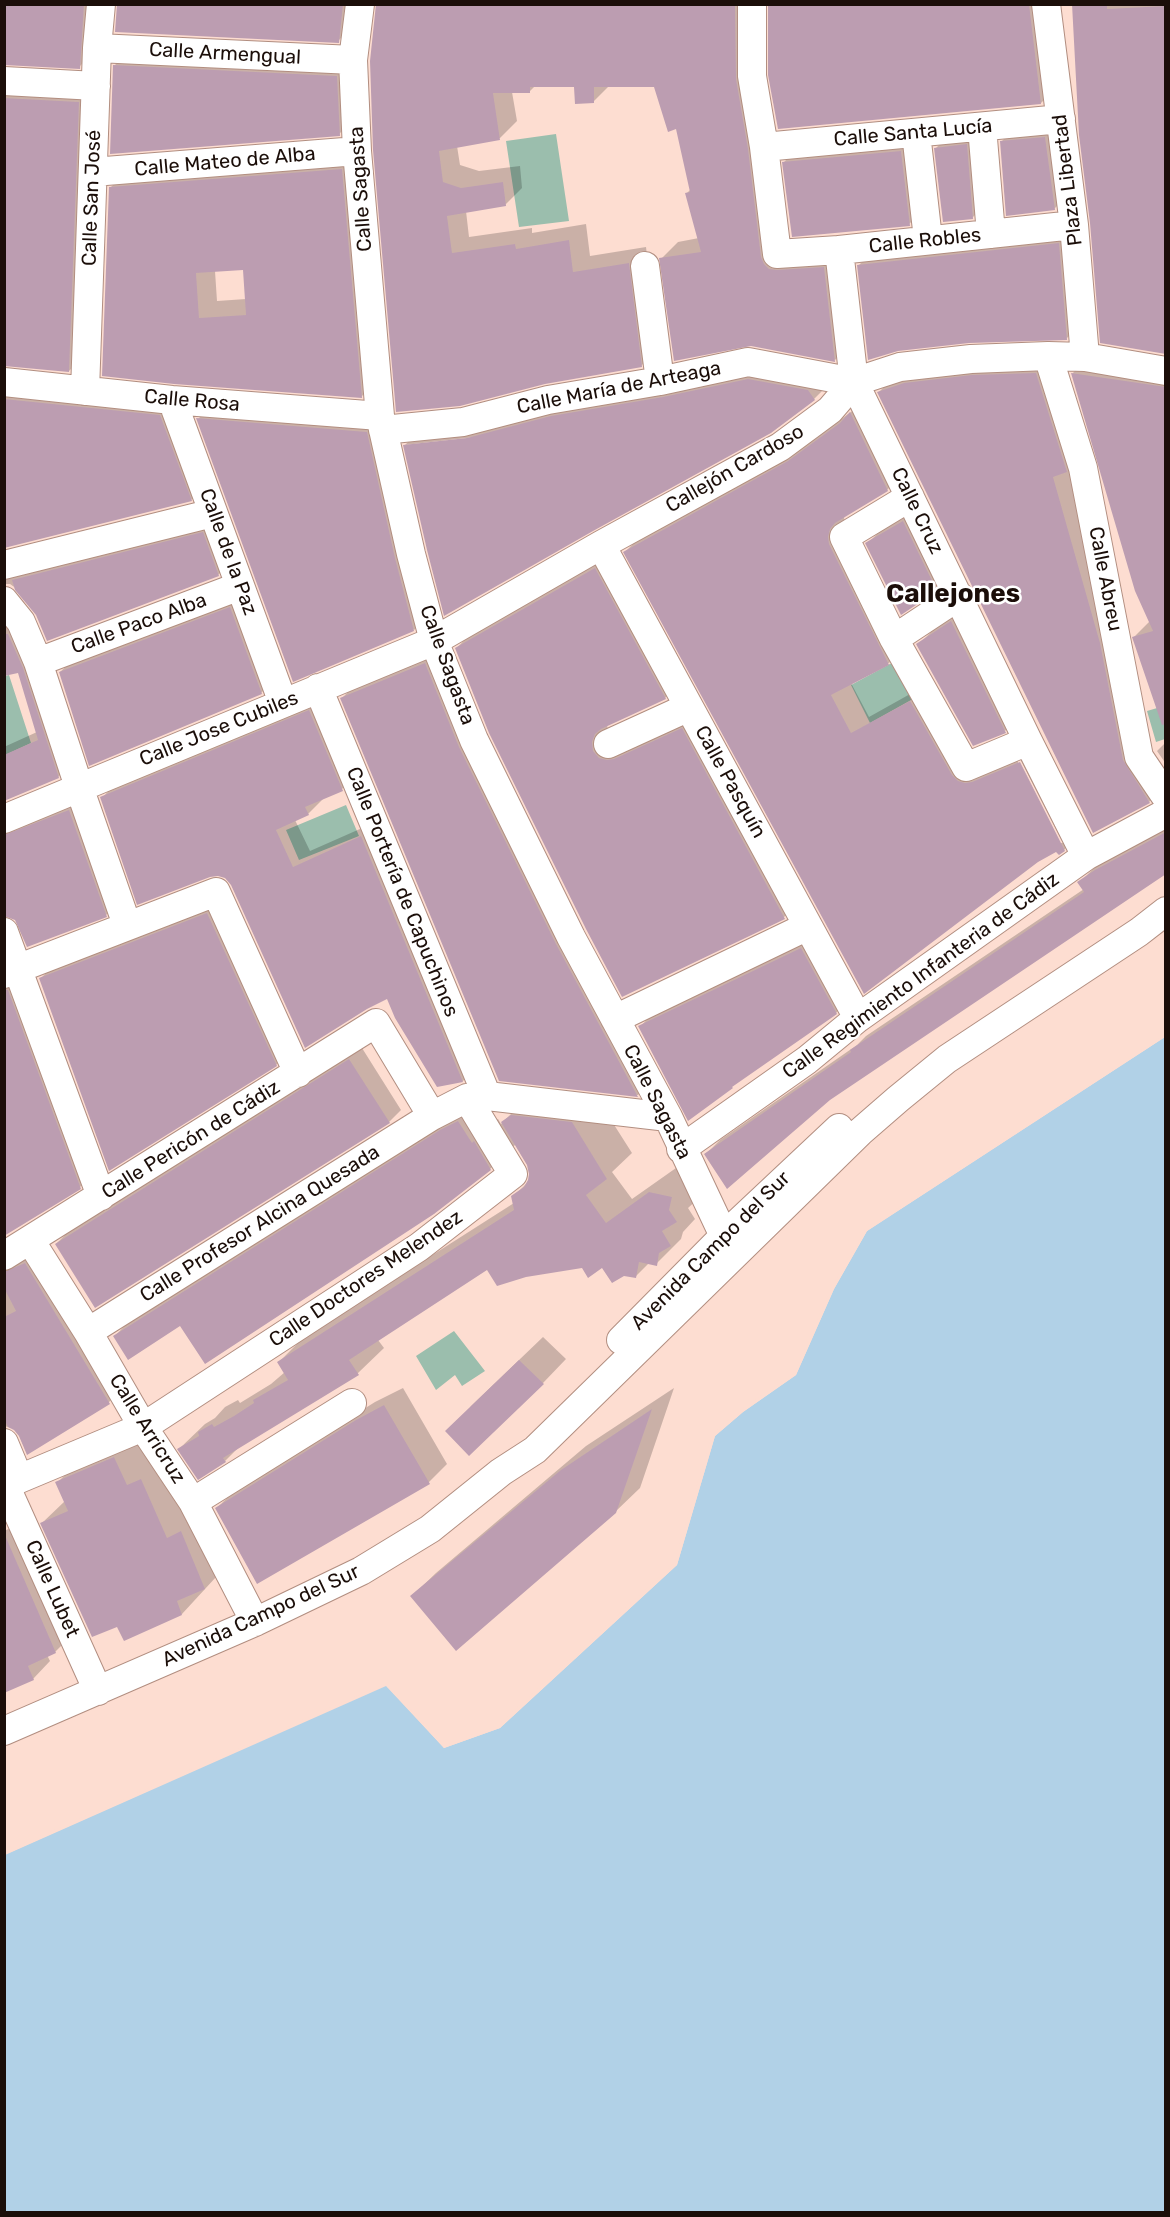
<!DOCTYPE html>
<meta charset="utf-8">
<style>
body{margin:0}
#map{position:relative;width:1170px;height:2217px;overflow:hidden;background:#fdddd1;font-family:Rubik,sans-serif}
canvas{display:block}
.frame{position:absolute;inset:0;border:6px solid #1b0e09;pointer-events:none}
</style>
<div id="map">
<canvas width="1170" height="2217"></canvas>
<div class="frame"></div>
</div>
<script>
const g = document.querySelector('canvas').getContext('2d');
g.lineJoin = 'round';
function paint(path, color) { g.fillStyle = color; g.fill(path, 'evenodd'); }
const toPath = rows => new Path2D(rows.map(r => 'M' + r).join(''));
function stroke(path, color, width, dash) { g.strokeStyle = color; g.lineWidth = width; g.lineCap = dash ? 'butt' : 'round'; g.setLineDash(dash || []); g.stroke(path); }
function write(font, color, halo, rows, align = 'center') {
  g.font = font + ' Rubik,sans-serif'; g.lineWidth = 5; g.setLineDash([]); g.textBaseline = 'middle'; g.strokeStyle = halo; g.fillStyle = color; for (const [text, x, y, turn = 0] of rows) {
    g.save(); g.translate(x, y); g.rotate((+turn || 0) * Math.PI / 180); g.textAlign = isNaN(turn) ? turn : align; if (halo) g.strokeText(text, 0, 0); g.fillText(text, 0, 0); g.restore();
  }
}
paint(toPath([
 [556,134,569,221,519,227,506,141],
 [901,658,920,695,870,723,851,685],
 [9,675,31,743,5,755,5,676],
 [1164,706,1165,712,1165,739,1156,742,1147,711],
 [346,805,359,836,299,860,286,830],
 [454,1331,485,1371,462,1386,455,1375,436,1390,416,1356]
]), '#9bbead');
paint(toPath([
 [1165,1037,1165,2212,5,2212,4,1855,386,1685,444,1748,500,1728,677,1565,715,1436,743,1412,796,1375,834,1289,867,1231]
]), '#b1d1e7');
paint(toPath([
 [1166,1034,1165,1037,867,1231,834,1289,796,1375,743,1412,715,1436,677,1565,500,1728,444,1748,386,1686,5,1855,4,1852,386,1683,444,1745,498,1725,674,1563,712,1434,741,1409,794,1373,831,1288,865,1229]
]), '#fdddd1');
paint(toPath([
 [4,4,100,4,96,50,79,67],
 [119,4,358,4,355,24,338,41],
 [378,4,752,4,777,239,841,251,851,343,835,360,661,259,678,242,699,238,686,194,691,189,677,127,655,86,609,86,593,102,576,86,535,86,529,92,512,92,517,121,500,138,457,146,460,165,479,171,520,166,522,188,505,205,466,211,469,237,532,228,532,233,586,224,590,256,646,247,658,349,641,366,545,382,460,404],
 [770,4,1047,4,1058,86,1041,103],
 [1073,4,1166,4,1166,344],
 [133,47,355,58,358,116,339,134,114,66],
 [4,64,6,71,95,85,86,354,69,371,4,364],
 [1066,117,1075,188,1054,209,1001,142,1022,121],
 [987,124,993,197,972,218,936,148,957,127],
 [915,137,923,211,909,224,784,162,798,148],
 [360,151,380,378,361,397,174,382,110,188,129,169],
 [244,269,246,299,217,301,215,271],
 [1077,226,1085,320,1066,339,859,265,877,247],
 [1091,354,1166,366,1166,695,1134,637,1150,621,1072,374],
 [1054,355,1141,741,1166,785,1149,802,879,392,897,374],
 [4,365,6,372,177,399,208,483,191,500,5,546,5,552,220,516,235,558,218,575,35,611,17,589,10,584,4,584],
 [763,365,828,385,814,399,405,445,419,431],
 [212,405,381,418,428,616,414,630,198,419],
 [855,409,905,472,887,490,845,515,844,518,846,526,906,646,889,663,851,683,869,717,928,684,969,758,1038,746,1081,832,1064,850,1057,850,1037,860,864,992,625,552,643,534,807,444],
 [1018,755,1063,843,1059,843,1015,756],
 [915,510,948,578,936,590,867,544,879,532],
 [611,553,681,682,665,698,607,725,609,735,698,713,800,902,784,917,623,995,456,649,472,632],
 [4,586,75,760,58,777,4,799,4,747,37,732,19,671,4,674],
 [244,595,275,679,261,693,60,672,74,659],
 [967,607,1019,716,1005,731,918,645,933,630],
 [439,649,652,1081,638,1095,500,1079,342,698,356,684],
 [326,695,358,773,342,789,325,797,308,814,295,820,310,851,378,821,479,1064,463,1081,438,1086,388,997,232,884,227,878,102,798,118,781],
 [1166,742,1166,764,1157,751],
 [87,794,123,898,106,915,15,918,5,915,4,952,4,801,5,807],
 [1166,827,1166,872,706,1154,720,1140,857,1045,866,1036,1084,889,1079,883,1093,869,1111,856],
 [222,899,290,1050,276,1065,40,979,55,964],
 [815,935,849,999,836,1013,739,1080,689,1119,640,1027,653,1013],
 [4,955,97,1170,80,1187,5,1234,4,1237],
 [362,1048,401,1110,389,1122,56,1244,68,1232],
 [528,1097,597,1098,632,1153,612,1172,632,1199,676,1168,696,1172,701,1196,688,1208,695,1219,683,1232,681,1239,656,1264,649,1263,636,1276,603,1266,488,1268,378,1340,384,1348,358,1373,239,1447,225,1461,179,1449,205,1424,215,1418,225,1407,238,1400,240,1403,271,1384,285,1372,279,1362,304,1337,514,1203,513,1197,530,1180,528,1165,516,1144,490,1169,181,1324,115,1336,138,1312,466,1107,496,1120,498,1119,501,1124],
 [4,1241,31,1253,126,1385,109,1402,27,1453,16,1429,4,1426],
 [543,1337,566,1359,543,1383,470,1407],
 [403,1388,447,1464,429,1482,217,1508,235,1490,375,1402],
 [674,1388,640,1488,615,1512,412,1596,436,1573,586,1446],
 [138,1434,228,1564,182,1614,118,1625,42,1523,65,1501,57,1483,81,1459],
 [24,1522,72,1635,55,1652,47,1655,50,1661,33,1679,4,1691,4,1531]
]), '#0003');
paint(toPath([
 [4,4,84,4,80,69,4,65],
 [117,4,343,4,339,43,115,32],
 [376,4,735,4,736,79,748,149,761,257,764,264,769,269,777,270,824,267,835,362,751,346,674,361,659,258,701,252,685,193,690,192,676,129,668,132,654,87,594,87,594,103,575,104,574,87,530,87,530,93,493,93,500,140,439,151,443,182,461,188,503,182,506,206,447,216,452,253,515,244,516,249,569,240,573,272,629,263,642,367,545,384,460,406,396,412,373,150,370,61],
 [768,4,1029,4,1041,104,778,129,768,75],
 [1072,4,1107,4,1107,9,1166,6,1166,354,1100,343,1090,223,1079,135],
 [113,65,337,76,340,136,110,154],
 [4,98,79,102,69,372,4,366],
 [1045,137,1055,210,1006,216,1000,141],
 [967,144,973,219,943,222,934,148],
 [901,151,910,226,792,237,782,162],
 [342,169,362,398,174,384,102,376,109,187],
 [243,270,246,315,199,318,196,273],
 [1059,243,1067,340,969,343,898,351,868,360,857,265],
 [1036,373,1067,472,1053,477,1100,643,1123,760,1150,803,1093,833,877,392,904,383,972,375],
 [1071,373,1166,387,1166,724,1162,725,1132,637,1153,631,1135,591],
 [748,379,808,390,815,400,771,433,593,531,444,616,427,550,403,445,467,438,551,416,663,397],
 [4,399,160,415,192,501,4,548],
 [850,412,888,491,835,523,830,529,828,537,829,544,889,665,831,695,851,733,910,701,952,775,958,781,965,783,972,782,1020,762,1065,851,1059,855,1056,852,1038,862,864,994,623,552,788,461,840,423],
 [196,418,367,432,395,558,414,631,293,682],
 [903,521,937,591,901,615,865,543],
 [203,532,219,576,47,641,36,615,15,590,12,580],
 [595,568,666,699,601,729,595,734,592,742,593,751,599,758,607,760,614,759,682,728,785,919,622,997,586,929,489,733,455,648],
 [230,607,262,694,89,766,59,672],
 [951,621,1006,733,973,746,916,644],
 [4,634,8,634,23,668,59,778,4,801,4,755,38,740,18,673,4,676],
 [425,663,459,747,556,944,638,1097,499,1081,340,698],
 [309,710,343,791,305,807,309,815,276,830,293,867,361,836,463,1082,437,1087,395,1018,387,999,367,1009,305,1048,231,885,225,878,218,876,210,877,137,905,100,797],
 [69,810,107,917,27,947,15,920,4,916,4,835],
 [1166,832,1166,874,830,1100,727,1189,704,1154,851,1052,850,1050,1084,892,1077,882,1095,870],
 [207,913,277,1066,109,1171,39,978],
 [801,948,837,1014,732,1087,733,1088,688,1121,638,1026],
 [4,990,8,990,81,1189,4,1236],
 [349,1059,390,1123,95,1308,55,1244],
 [511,1115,572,1122,607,1179,586,1195,606,1223,649,1192,672,1197,669,1210,677,1222,662,1231,671,1246,659,1253,657,1266,639,1262,636,1278,624,1276,612,1283,602,1268,588,1278,582,1268,526,1277,497,1286,487,1270,349,1360,359,1375,223,1458,226,1462,198,1480,177,1449,199,1436,198,1432,212,1424,214,1427,234,1416,254,1403,253,1400,288,1380,277,1362,514,1210,511,1196,524,1187,528,1180,529,1174,527,1165,501,1122],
 [458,1121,472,1143,474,1141,491,1170,434,1214,205,1364,180,1326,128,1360,113,1336,440,1130],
 [25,1263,110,1404,27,1455,19,1436,14,1430,8,1427,4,1419,4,1317,16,1311,4,1288,4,1272],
 [519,1360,544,1384,469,1456,445,1431],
 [384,1405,430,1484,257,1584,215,1508,356,1420],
 [652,1409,616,1513,456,1651,410,1596,561,1470],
 [114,1457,127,1485,141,1479,167,1538,181,1531,205,1589,177,1601,182,1615,124,1641,117,1627,92,1637,40,1523,68,1511,55,1482],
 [4,1533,56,1653,28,1666,34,1680,4,1693]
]), '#bc9db1');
const minor = toPath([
 [360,4,353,60,357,151,380,416,411,554,434,641,474,740,571,937,668,1117,724,1236,724,1252,706,1270],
 [752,4,752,76,764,147,777,254,839,250,1074,225],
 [1046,4,1074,225,1085,357],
 [97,48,353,60],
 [4,81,96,86],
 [982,127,991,234],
 [916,133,928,239],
 [764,147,1061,119],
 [93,172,357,151],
 [839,250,854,382,1028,741,1086,856],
 [645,266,660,381],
 [1048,356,1083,468,1139,757,1166,797],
 [4,382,172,400,380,416],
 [85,391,97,48,101,4],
 [172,400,283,703],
 [383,430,463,422,548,400,660,381,748,362,854,382],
 [910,497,844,537,894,639,966,767,1028,741],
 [601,545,858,1018],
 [4,565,213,513],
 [4,601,21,622,38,662,79,787,127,925],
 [894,639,959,596],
 [38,662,240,586],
 [318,688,487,1096],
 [608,744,689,707],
 [4,819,434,641,601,545,780,447,830,410,854,382,900,367,971,359,1048,356,1085,357,1166,371],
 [4,932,101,1196],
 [4,974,216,892,298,1073],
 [615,1019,808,926],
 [681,1149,807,1060,858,1018,1086,856,1166,813],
 [30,1240,88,1332,143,1427,193,1502,255,1622],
 [4,1256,376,1023,432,1116],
 [88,1332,432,1116,467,1098,487,1096,668,1117],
 [621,1340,724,1236,839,1128],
 [4,1443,19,1479],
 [6,1487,98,1691],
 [4,1488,19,1479,143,1427,419,1247,513,1174,467,1098],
 [193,1502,352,1403],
 [4,1731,255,1622,361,1571,430,1529,501,1472,535,1450,860,1132,898,1099,947,1059,1139,932,1166,911]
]);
stroke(minor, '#b28e80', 30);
stroke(minor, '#fff', 28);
write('20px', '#1b0e09', '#fff', [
 ["Calle Armengual",225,54,3],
 ["Calle Santa Lucía",913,133,-5],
 ["Calle Mateo de Alba",225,162,-5],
 ["Plaza Libertad",1068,180,-97],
 ["Calle Sagasta",361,189,-94],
 ["Calle San José",92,198,-88],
 ["Calle Robles",925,241,-6],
 ["Calle María de Arteaga",619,388,-11],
 ["Calle Rosa",192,401,5],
 ["Callejón Cardoso",735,469,-30],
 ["Calle Cruz",917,511,64],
 ["Calle de la Paz",228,552,70],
 ["Calle Abreu",1105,579,79],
 ["Calle Paco Alba",139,624,-20],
 ["Calle Sagasta",447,665,70],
 ["Calle Jose Cubiles",219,729,-22],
 ["Calle Pasquín",730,782,61],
 ["Calle Portería de Capuchinos",402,892,68],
 ["Calle Regimiento Infanteria de Cádiz",921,976,-36],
 ["Calle Sagasta",657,1102,63],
 ["Calle Pericón de Cádiz",191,1140,-32],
 ["Calle Profesor Alcina Quesada",260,1224,-32],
 ["Avenida Campo del Sur",711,1251,-45],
 ["Calle Doctores Melendez",366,1279,-34],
 ["Calle Arricruz",147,1429,58],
 ["Calle Lubet",52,1589,66],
 ["Avenida Campo del Sur",261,1616,-25]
]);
write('bold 26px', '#1b0e09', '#fff', [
 ["Callejones",953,594]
]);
</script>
